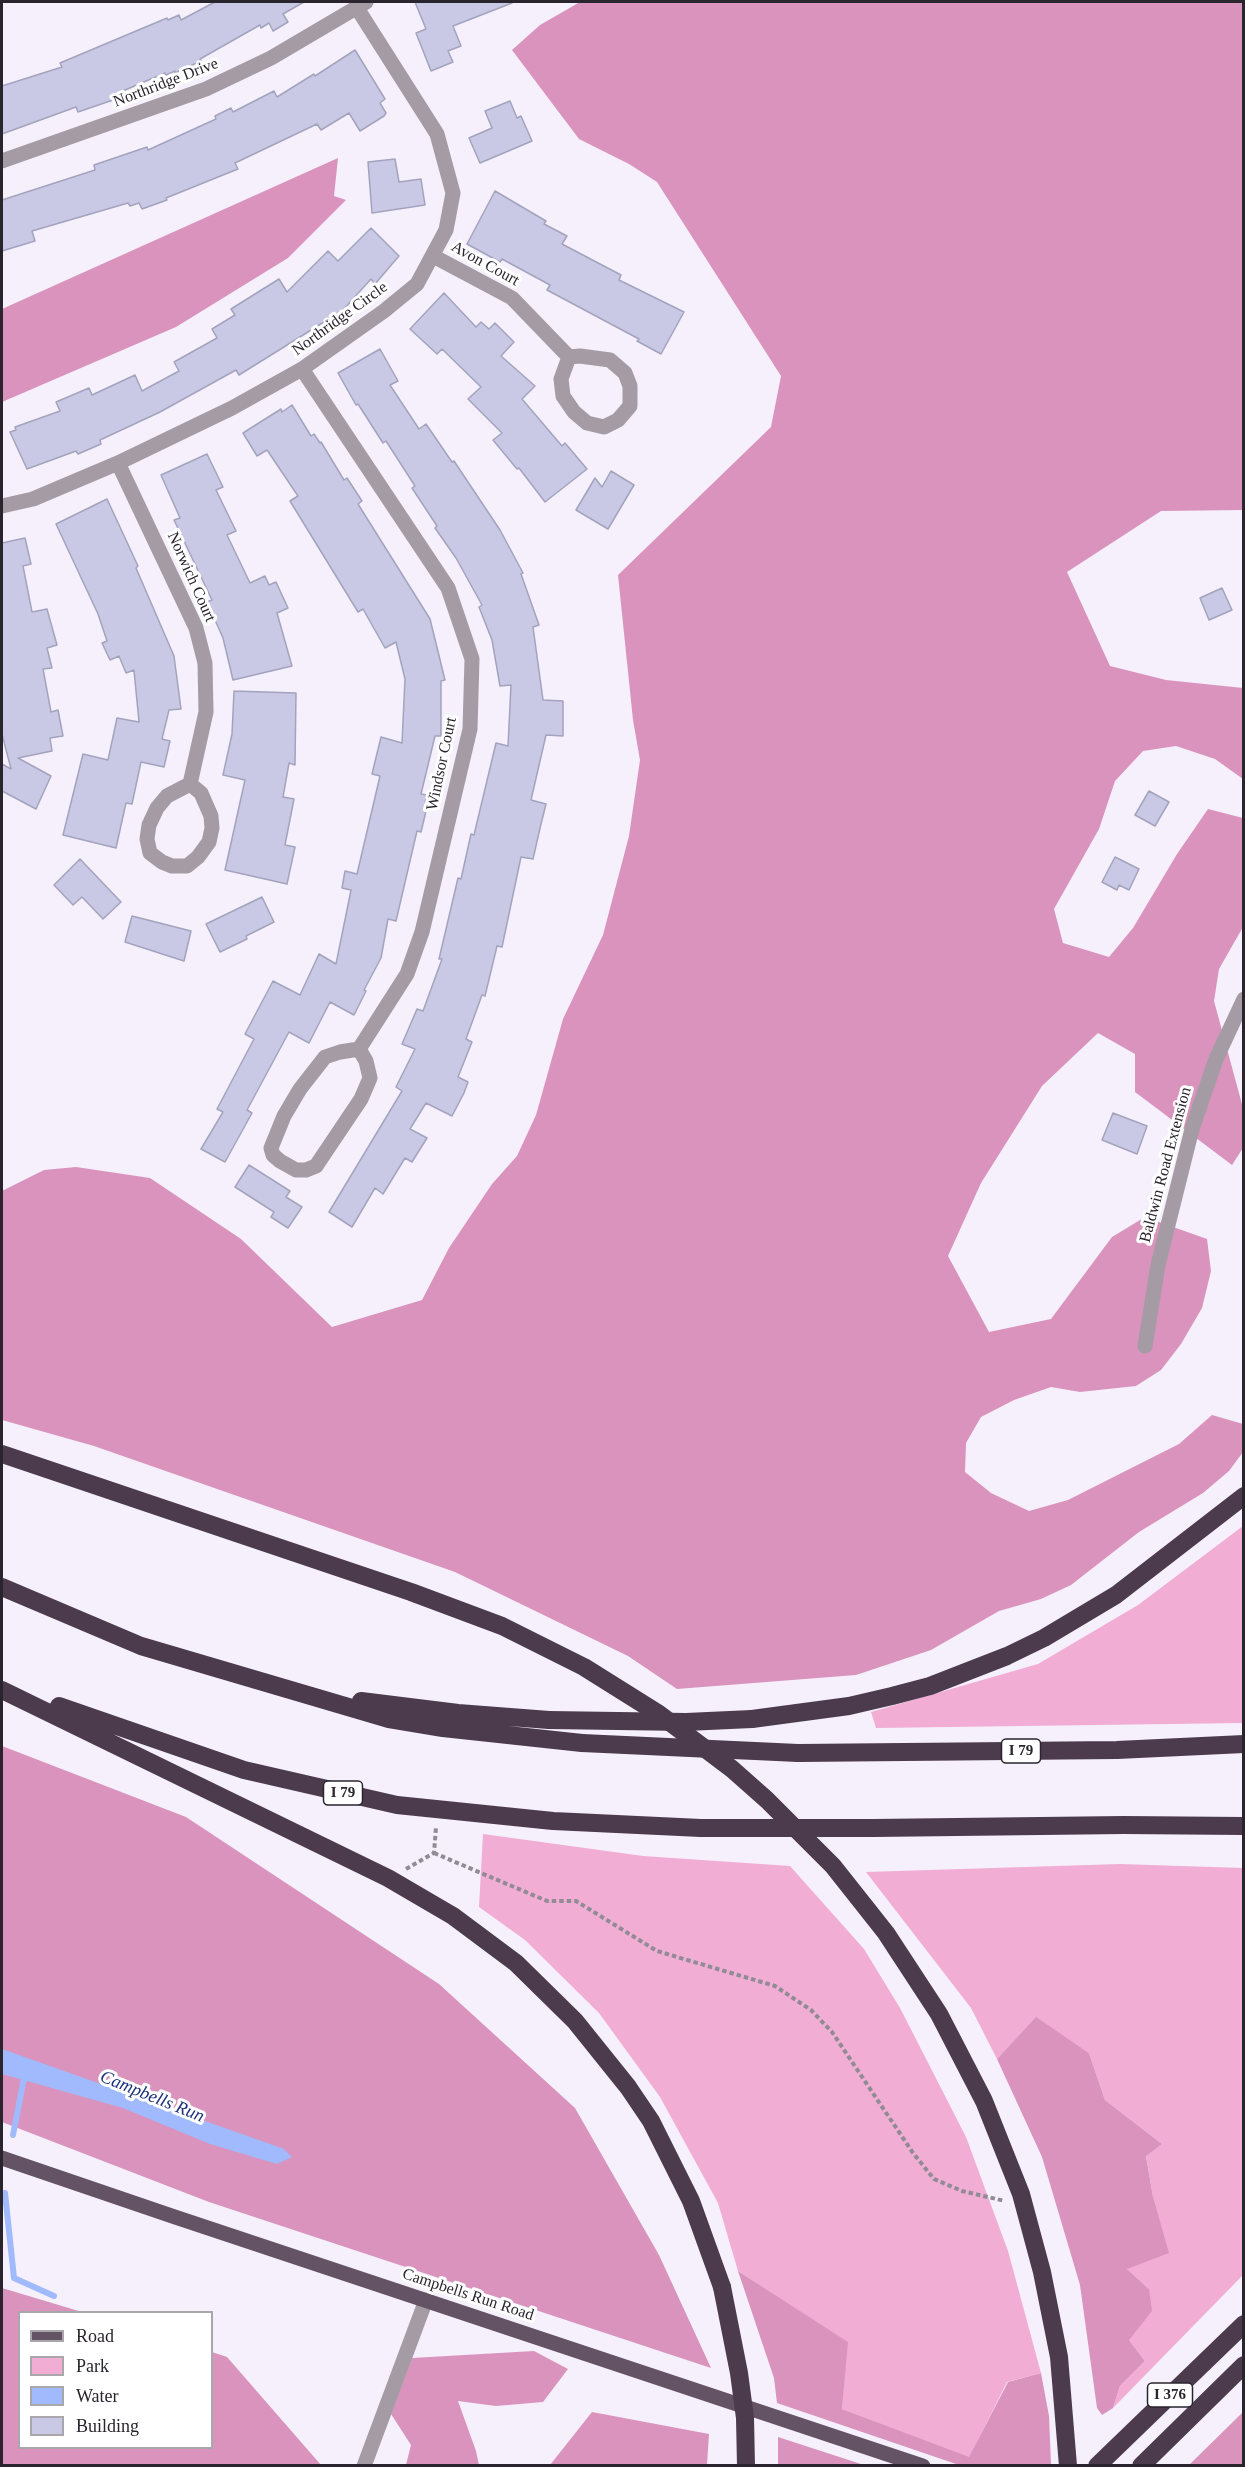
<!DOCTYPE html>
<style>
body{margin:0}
#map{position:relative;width:1245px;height:2467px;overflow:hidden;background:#f5f0fb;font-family:Georgia,serif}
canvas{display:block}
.frame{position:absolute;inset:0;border:3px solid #29242e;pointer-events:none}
.legend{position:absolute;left:18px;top:2311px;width:195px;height:138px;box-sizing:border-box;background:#fff;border:2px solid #a9a7ab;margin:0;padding:8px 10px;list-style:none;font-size:18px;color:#29242e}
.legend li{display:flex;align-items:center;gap:12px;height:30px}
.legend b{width:30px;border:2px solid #a9a7ab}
</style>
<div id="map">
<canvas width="1245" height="2467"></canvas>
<div class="frame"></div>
<ul class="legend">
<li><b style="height:8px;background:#635364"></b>Road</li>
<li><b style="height:16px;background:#f1add4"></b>Park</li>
<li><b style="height:16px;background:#a0bafd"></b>Water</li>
<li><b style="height:16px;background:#cac9e5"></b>Building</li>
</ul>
</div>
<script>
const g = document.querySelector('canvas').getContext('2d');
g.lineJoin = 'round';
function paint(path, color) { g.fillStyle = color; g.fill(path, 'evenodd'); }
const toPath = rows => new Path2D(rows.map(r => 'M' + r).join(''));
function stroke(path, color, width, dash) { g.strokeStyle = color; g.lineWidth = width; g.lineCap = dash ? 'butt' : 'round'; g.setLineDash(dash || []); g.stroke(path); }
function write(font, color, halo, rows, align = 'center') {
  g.font = font + ' Georgia,serif'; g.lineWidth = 6; g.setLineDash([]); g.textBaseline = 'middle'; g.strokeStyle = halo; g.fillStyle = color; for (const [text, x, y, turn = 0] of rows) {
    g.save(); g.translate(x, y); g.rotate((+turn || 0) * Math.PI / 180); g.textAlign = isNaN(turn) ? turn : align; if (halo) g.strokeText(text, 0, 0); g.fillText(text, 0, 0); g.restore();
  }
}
paint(toPath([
 [1243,1526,1243,1723,876,1728,871,1712,1038,1664,1138,1605],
 [483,1834,643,1856,790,1866,864,1949,900,2008,966,2137,1008,2251,1041,2373,1007,2382,969,2458,842,2409,847,2342,738,2271,718,2203,660,2097,599,2013,525,1940,479,1907],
 [1120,1864,1243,1868,1243,2275,1113,2408,1120,2386,1145,2361,1129,2340,1149,2289,1127,2269,1153,2197,1146,2155,1162,2144,1105,2100,1089,2053,1036,2018,997,2059,971,2008,866,1872]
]), '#f1add4');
paint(toPath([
 [580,2,1243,2,1243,510,1161,511,1067,572,1110,666,1166,680,1243,688,1243,779,1215,759,1176,746,1143,751,1115,781,1099,829,1054,909,1063,943,1109,957,1133,928,1177,854,1208,809,1243,818,1243,927,1219,969,1214,1001,1243,1108,1243,1148,1232,1165,1135,1092,1135,1054,1098,1033,1042,1086,981,1183,948,1256,989,1332,1051,1319,1112,1237,1145,1217,1207,1239,1211,1271,1202,1308,1181,1344,1161,1370,1136,1386,1080,1392,1051,1387,1014,1400,981,1417,966,1443,965,1472,991,1493,1029,1511,1068,1500,1179,1444,1212,1415,1243,1424,1243,1452,1229,1471,1203,1493,1139,1532,1071,1585,1041,1599,999,1611,931,1650,856,1675,677,1689,628,1656,455,1572,94,1446,2,1420,2,1191,44,1170,76,1167,150,1178,241,1239,332,1327,422,1300,449,1248,492,1184,517,1156,536,1115,563,1019,603,935,629,836,640,760,633,720,618,575,771,427,781,376,657,182,629,164,579,139,512,50,540,25],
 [338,158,334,196,346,200,288,258,176,327,2,402,2,309],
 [2,1746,186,1817,439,1984,575,2108,659,2255,711,2368,209,2202,2,2122],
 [1036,2017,1089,2053,1105,2100,1162,2144,1146,2156,1153,2197,1169,2253,1127,2269,1149,2289,1152,2311,1129,2340,1145,2361,1120,2386,1113,2408,1102,2415,1097,2408,1080,2285,1042,2157,997,2059],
 [738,2271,848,2342,842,2409,969,2457,1008,2382,1041,2373,1049,2416,1051,2464,959,2465,777,2403,774,2378],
 [2,2288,82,2312,20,2312,20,2448,212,2448,212,2352,227,2357,321,2465,2,2465],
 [534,2351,568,2369,543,2402,496,2406,458,2401,476,2451,479,2465,406,2465,411,2445,391,2414,412,2358],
 [592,2412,709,2434,707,2465,550,2465],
 [1243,2412,1243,2465,1189,2465],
 [778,2437,864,2465,778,2465]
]), '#d993bd');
paint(toPath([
 [2,2049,284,2149,292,2157,277,2164,210,2144,123,2108,2,2074]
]), '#a0bafd');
stroke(toPath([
 [13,2135,25,2073],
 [5,2193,14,2278,54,2296]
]), '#a0bafd', 6);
const building = toPath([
 [215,2,304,2,283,14,288,22,273,31,269,23,261,28,260,25,200,59,201,61,175,73,175,71,166,75,165,73,111,96,113,100,78,112,76,107,2,134,2,86,62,67,60,63,167,18,168,20,179,15,181,20,215,2],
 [415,2,511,2,512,3,453,26,461,46,448,51,453,62,431,71,416,33,426,29,415,2],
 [355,50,385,99,380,103,386,113,384,116,360,131,349,113,321,130,317,124,235,163,238,169,166,198,167,200,142,209,139,203,130,206,128,203,32,231,35,241,2,251,2,200,95,170,94,165,147,147,148,150,216,119,215,116,231,108,233,112,274,91,277,97,314,74,315,76,355,50],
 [510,101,517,118,521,116,532,141,480,163,469,138,492,128,485,111,510,101],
 [395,159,399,182,421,179,425,205,372,213,368,162,395,159],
 [495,191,546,221,544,224,567,236,562,244,621,275,619,280,684,312,661,354,637,341,639,339,547,290,550,285,502,259,500,262,467,244,495,191],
 [371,228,399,256,375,284,371,279,334,320,332,317,239,375,236,370,160,412,100,440,101,444,78,454,76,451,27,469,10,432,16,430,15,427,60,411,56,402,89,388,92,395,135,375,142,391,179,371,174,362,217,338,212,329,235,315,231,309,279,279,287,292,328,251,338,261,371,228],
 [444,293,476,327,481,322,489,329,495,323,514,342,501,356,535,386,522,399,562,446,565,443,587,469,545,502,519,468,517,469,493,440,502,433,468,399,481,387,442,349,437,354,410,329,444,293],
 [380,349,398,381,390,385,419,429,426,424,452,462,454,461,500,530,523,573,521,574,539,625,533,627,543,700,563,701,563,736,546,735,531,800,546,804,541,824,533,859,521,857,502,947,497,946,485,996,482,995,466,1039,472,1042,458,1077,468,1082,464,1093,452,1116,426,1103,410,1129,427,1138,412,1162,405,1158,383,1194,375,1188,352,1227,329,1212,402,1091,396,1087,415,1049,402,1044,417,1009,423,1011,442,959,439,959,458,878,461,879,471,834,474,835,496,743,508,746,511,685,500,686,492,640,479,607,482,605,456,558,435,528,437,526,412,488,415,486,386,441,383,443,358,404,356,405,338,373,380,349],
 [292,405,311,436,314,434,320,443,321,442,344,480,347,478,362,501,358,504,430,619,445,680,441,681,441,736,435,736,421,794,427,795,424,807,427,807,421,832,417,831,396,921,388,919,381,958,364,990,366,991,354,1015,330,1002,309,1043,289,1032,247,1110,252,1113,225,1162,201,1149,223,1112,217,1109,254,1039,245,1034,273,981,300,995,319,954,336,964,351,890,342,888,345,871,357,874,380,776,372,774,381,737,402,743,405,679,396,642,385,648,363,609,358,612,290,501,298,496,267,450,257,456,243,433,281,409,282,412,292,405],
 [207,454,223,487,216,490,236,531,227,535,250,583,265,576,269,585,276,582,288,608,277,613,292,666,233,680,223,638,207,602,212,600,174,520,180,518,161,475,207,454],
 [611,471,634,485,608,529,576,510,595,478,602,487,611,471],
 [107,499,138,566,136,568,174,656,181,709,169,710,162,739,170,741,164,767,141,762,132,804,126,803,116,848,63,835,83,754,108,760,117,718,139,722,134,670,126,673,119,656,110,660,102,643,107,641,98,614,56,524,107,499],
 [25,538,31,564,23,566,32,612,47,609,57,645,47,648,52,668,43,669,51,712,58,710,63,736,50,738,52,751,18,758,51,776,36,809,2,791,2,764,11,769,2,734,2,543,25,538],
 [1222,588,1232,610,1209,620,1200,598,1222,588],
 [234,691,296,693,295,765,289,763,283,797,294,799,285,845,295,847,287,884,225,870,245,780,223,775,232,734,234,691],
 [1149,791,1169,802,1155,826,1135,815,1149,791],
 [1115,857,1139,869,1129,890,1119,885,1117,890,1102,882,1115,857],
 [80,859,121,902,103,919,82,897,73,905,54,885,80,859],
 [262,897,274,922,246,936,247,939,220,952,206,924,262,897],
 [132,916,191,931,184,961,125,942,132,916],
 [1113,1113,1147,1126,1137,1154,1102,1140,1113,1113],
 [249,1165,290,1191,286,1197,302,1207,288,1228,271,1217,274,1212,235,1187,249,1165]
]);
paint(building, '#cac9e5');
stroke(building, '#a3a3be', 1.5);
stroke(toPath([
 [434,1853,547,1901,576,1901,657,1951,775,1986,811,2010,832,2032,913,2153,934,2179,962,2191,1005,2201],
 [406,1869,434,1853,436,1827]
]), '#908b95', 4, [4.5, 3]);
stroke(toPath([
 [2,161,206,89,271,58,366,2],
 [433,256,512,298,569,357,561,379,563,396,574,412,587,423,604,427,618,420,630,406,630,386,625,373,610,360,580,356,569,357],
 [302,369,448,588,472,659,470,729,422,932,407,974,359,1049,340,1052,325,1057,300,1089,284,1116,271,1148,273,1155,280,1161,296,1170,306,1170,316,1166,361,1099,370,1078,366,1061,359,1049],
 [118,463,196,628,205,663,206,712,190,784,167,796,157,808,149,825,147,839,150,853,162,862,172,866,187,866,198,857,209,842,212,828,211,816,201,793,190,784],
 [2,506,33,499,118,463,232,408,302,369,384,311,417,284,446,230,453,193,437,134,357,8],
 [1145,1346,1158,1265,1192,1129,1216,1059,1244,999],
 [364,2466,426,2300]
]), '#a49ba4', 15);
stroke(toPath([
 [2,2158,172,2216,923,2466]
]), '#635364', 15);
stroke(toPath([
 [2,1454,411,1592,502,1626,584,1667,659,1714,732,1769,767,1800,833,1866,886,1933,939,2014,984,2101,1021,2194,1042,2272,1059,2357,1068,2466],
 [2,1587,141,1646,389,1719,443,1728,582,1743],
 [2,1690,388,1878,453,1916,516,1963,575,2021,628,2087,651,2121,691,2201,722,2287],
 [361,1701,458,1713,549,1720],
 [59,1706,244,1770,397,1805,553,1821,701,1828],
 [752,1719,849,1706,892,1696,930,1686,1007,1656,1044,1638,1116,1595,1244,1496],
 [798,1753,1117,1750,1244,1744],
 [873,1828,1124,1825,1244,1826],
 [1097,2466,1244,2324],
 [1141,2466,1244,2365]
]), '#4c3b4d', 18);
stroke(toPath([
 [549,1720,686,1722,752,1719],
 [582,1743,798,1753],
 [701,1828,873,1828],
 [722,2287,739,2373,745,2418,746,2466]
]), '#4c3b4d', 18);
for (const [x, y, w] of [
 [1021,1751,39],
 [343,1793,39],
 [1170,2395,45]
]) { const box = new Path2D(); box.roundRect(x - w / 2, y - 12, w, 24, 4.5); g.fillStyle = '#fff'; g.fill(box); stroke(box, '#29242e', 1.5); }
write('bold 15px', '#29242e', null, [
 ["I 79",1021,1751],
 ["I 79",343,1793],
 ["I 376",1170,2395]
]);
write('16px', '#29242e', '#fff', [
 ["Northridge Drive",166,83,-21],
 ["Avon Court",485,264,29],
 ["Northridge Circle",340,319,-36],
 ["Norwich Court",191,577,66],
 ["Windsor Court",442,764,-78],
 ["Baldwin Road Extension",1166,1165,-75],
 ["Campbells Run Road",468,2295,18]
]);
write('italic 18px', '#1c317b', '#fff', [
 ["Campbells Run",152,2097,22]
]);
</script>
